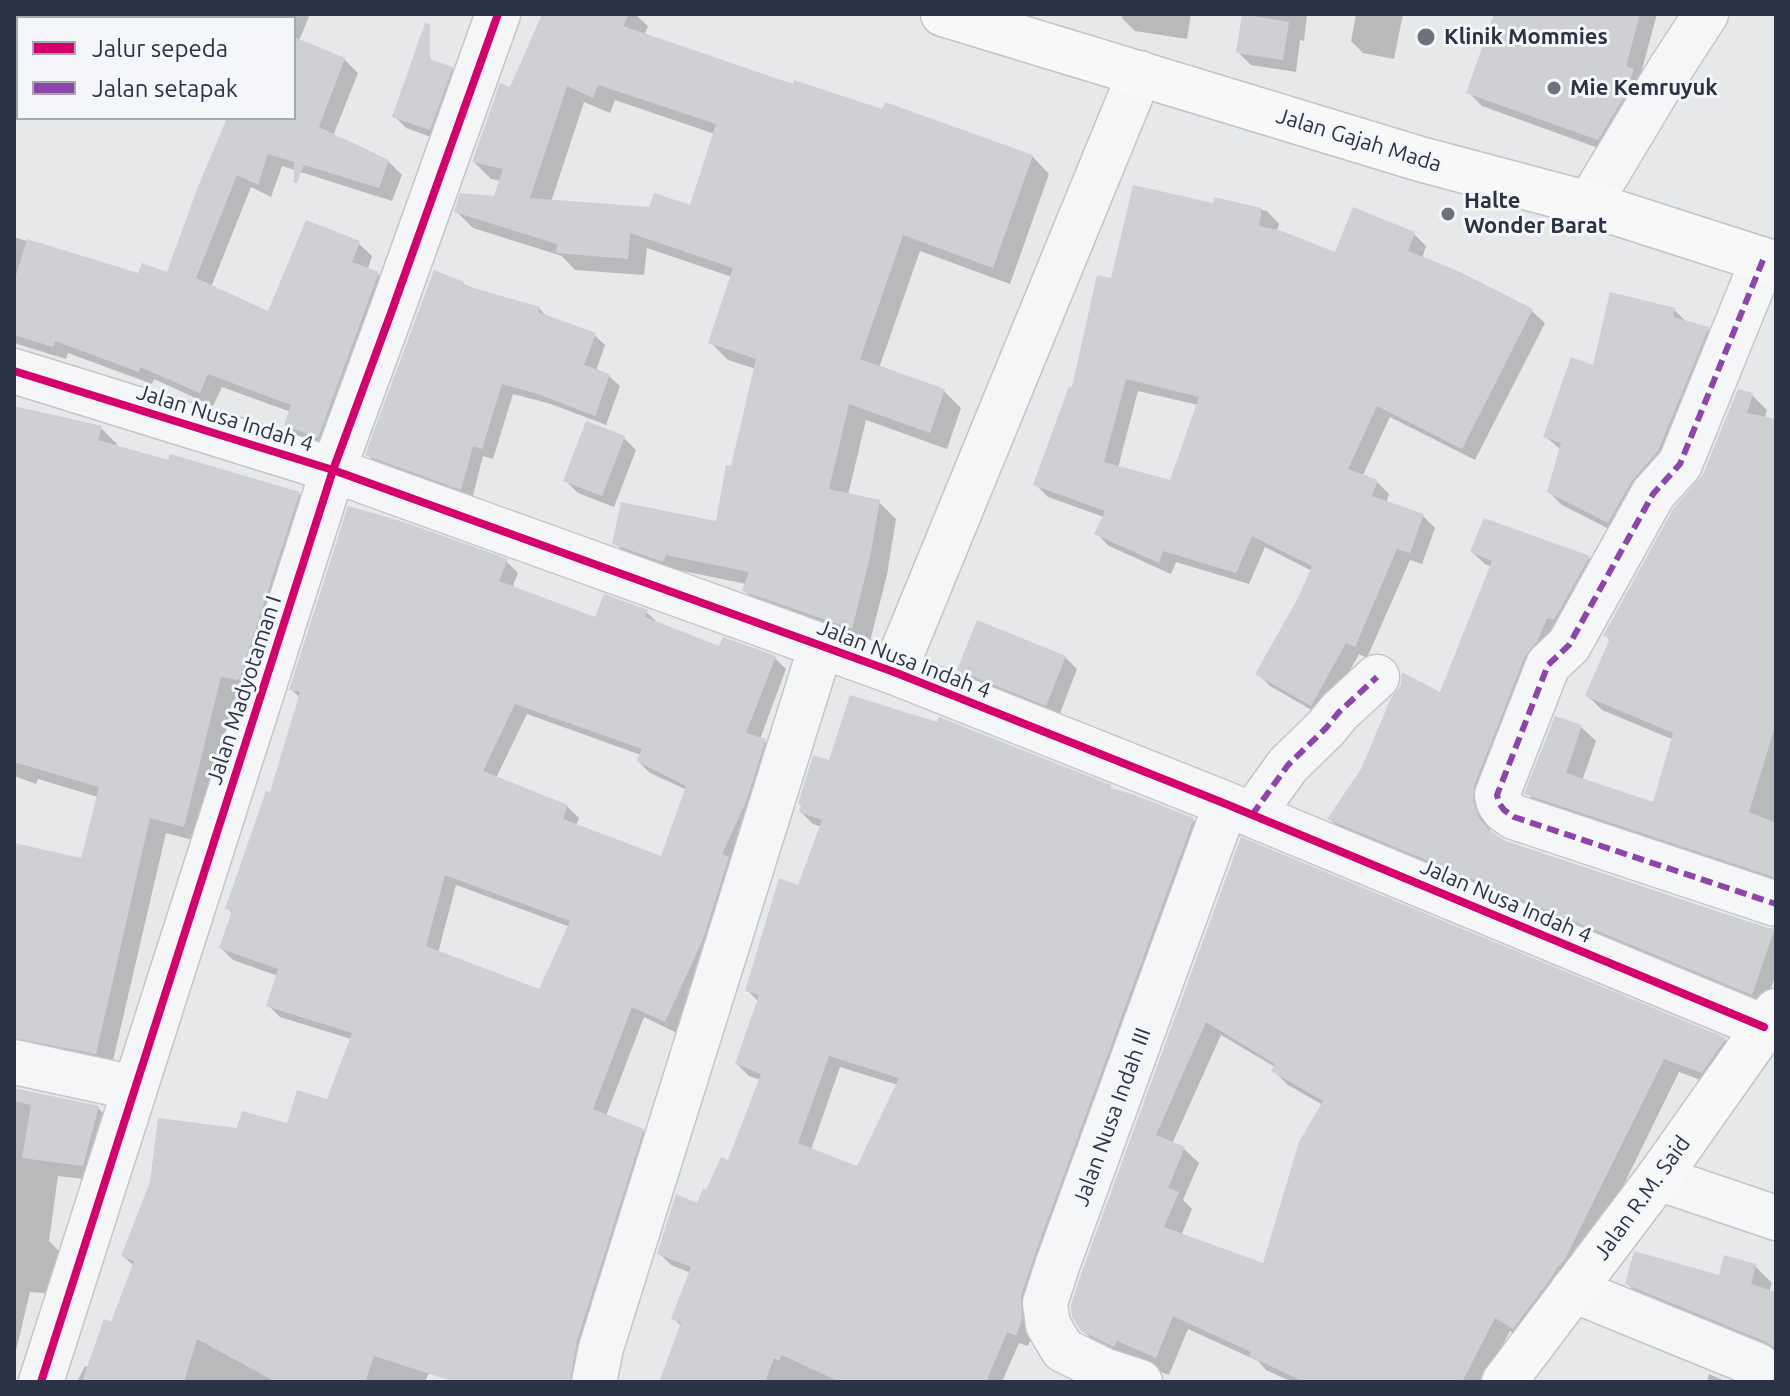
<!DOCTYPE html>
<style>
body{margin:0}
#map{position:relative;width:1790px;height:1396px;overflow:hidden;background:#e6e8ea;font-family:Ubuntu,sans-serif}
canvas{display:block}
.frame{position:absolute;inset:0;border:16px solid #2b3445;pointer-events:none}
.legend{position:absolute;left:16px;top:16px;width:280px;height:104px;box-sizing:border-box;background:#f4f6f9;border:2px solid #a4a8b1;margin:0;padding:10px 14px;list-style:none;font-size:24px;color:#2b3445}
.legend li{display:flex;align-items:center;gap:16px;height:40px}
.legend b{width:40px;border:2px solid #a4a8b1}
</style>
<div id="map">
<canvas width="1790" height="1396"></canvas>
<div class="frame"></div>
<ul class="legend">
<li><b style="height:10px;background:#d6006c"></b>Jalur sepeda</li>
<li><b style="height:10px;background:#8e44ad"></b>Jalan setapak</li>
</ul>
</div>
<script>
const g = document.querySelector('canvas').getContext('2d');
g.lineJoin = 'round';
function paint(path, color) { g.fillStyle = color; g.fill(path, 'evenodd'); }
const toPath = rows => new Path2D(rows.map(r => 'M' + r).join(''));
function stroke(path, color, width, dash) { g.strokeStyle = color; g.lineWidth = width; g.lineCap = dash ? 'butt' : 'round'; g.setLineDash(dash || []); g.stroke(path); }
function write(font, color, halo, rows, align = 'center') {
  g.font = font + ' Ubuntu,sans-serif'; g.lineWidth = 6; g.setLineDash([]); g.textBaseline = 'middle'; g.strokeStyle = halo; g.fillStyle = color; for (const [text, x, y, turn = 0] of rows) {
    g.save(); g.translate(x, y); g.rotate((+turn || 0) * Math.PI / 180); g.textAlign = isNaN(turn) ? turn : align; if (halo) g.strokeText(text, 0, 0); g.fillText(text, 0, 0); g.restore();
  }
}
paint(toPath([
 [100,14,310,14,299,41,344,59,358,73,333,136,388,161,402,175,392,201,282,166,271,197,251,187,211,287,269,313,358,243,372,256,368,268,378,274,392,288,332,450,300,438,286,425,291,412,222,387,213,406,154,379,152,384,68,353,66,359,14,343,14,237,139,276,168,274,229,118,294,118,294,18,104,18],
 [545,14,635,14,648,26,644,35,794,86,1032,156,1049,174,1010,284,920,251,879,368,944,391,961,408,947,449,866,420,848,495,879,502,896,519,887,575,869,645,761,607,744,590,746,584,683,571,680,578,632,561,615,543,718,524,756,369,728,360,711,343,732,277,647,248,644,275,575,270,562,256,473,228,456,211,496,198,501,181,491,179,474,162,511,89],
 [615,100,715,134,691,208,650,209,551,202,584,102,610,113],
 [1123,14,1191,14,1187,39,1135,31,1122,18],
 [1244,14,1307,14,1304,41,1300,40,1296,72,1251,65,1238,52],
 [1356,14,1403,14,1394,59,1363,53,1351,41],
 [1532,14,1657,14,1640,77,1612,153,1482,106,1468,92],
 [452,68,464,80,442,141,406,128,394,116],
 [1216,199,1267,211,1279,224,1277,231,1336,254,1414,234,1426,246,1422,259,1532,311,1545,323,1475,460,1390,417,1362,477,1377,482,1389,494,1386,503,1423,516,1435,528,1422,564,1410,560,1367,658,1359,654,1324,717,1270,686,1257,673,1299,601,1312,571,1265,547,1249,584,1176,562,1171,574,1109,546,1097,534,1104,517,1048,497,1035,484,1074,389,1113,280,1214,205],
 [1138,391,1198,405,1171,482,1118,468],
 [435,273,494,296,539,308,547,317,594,335,605,345,596,371,609,376,620,386,606,425,551,404,513,394,493,459,483,456,472,499,378,465,368,455],
 [1674,310,1688,323,1708,329,1720,342,1621,535,1562,505,1549,492,1561,450,1545,436,1595,368],
 [1752,395,1767,410,1709,597,1776,519,1776,886,1541,808,1527,793,1581,727,1596,741,1582,781,1655,804,1674,740,1602,710,1587,695,1611,641,1605,635],
 [14,407,101,428,117,444,116,448,299,494,315,510,255,695,237,692,200,842,166,833,111,1069,14,1059,14,845,83,861,98,797,38,779,36,784,14,776],
 [624,438,636,450,614,507,578,493,566,481],
 [1472,552,1589,558,1601,571,1485,815,1491,833,1505,843,1774,930,1776,932,1776,974,1765,1006,1342,831,1330,819,1441,694,1492,567,1485,564],
 [506,561,518,573,512,588,596,620,646,612,658,623,720,649,775,658,786,669,760,739,764,741,776,753,714,951,677,1033,644,1017,606,1116,642,1130,654,1142,582,1382,472,1382,497,1221,425,1382,77,1382,85,1366,89,1368,112,1324,134,1266,123,1256,238,1131,288,1126,328,1102,351,1039,280,1017,269,1006,278,976,233,960,221,948,233,914,228,909,272,795,300,698,291,689],
 [527,714,641,755,638,761,650,773,687,790,662,859,576,826,579,818,567,806,496,778],
 [456,885,570,927,540,992,438,953],
 [1065,657,1077,669,1059,716,972,682,960,670],
 [830,763,1110,787,1114,791,1193,820,1205,832,1033,1333,1028,1346,1019,1343,1002,1382,661,1382,682,1327,674,1319,691,1273,671,1265,659,1253,698,1206,729,1163,761,1080,749,1076,737,1064,759,1002,747,990,799,888,822,827,813,824,801,812],
 [840,1067,898,1085,858,1169,811,1150],
 [1242,840,1725,1040,1739,1054,1717,1086,1679,1072,1580,1274,1528,1342,1510,1331,1483,1382,1292,1382,1266,1370,1258,1361,1188,1329,1169,1375,1132,1362,1098,1345,1082,1330],
 [1221,1035,1275,1067,1274,1071,1288,1085,1323,1105,1264,1266,1181,1236,1192,1209,1183,1200,1199,1163,1184,1149,1172,1144],
 [14,1090,98,1108,114,1124,99,1181,58,1176,49,1241,60,1252,57,1294,30,1292,14,1359],
 [1755,1266,1772,1283,1769,1292,1776,1294,1776,1354,1643,1300,1627,1283,1720,1278],
 [1709,1374,1727,1382,1707,1382]
]), '#0003');
paint(toPath([
 [542,14,629,14,623,26,793,84,794,80,882,109,885,102,1033,155,993,268,903,235,860,359,945,389,930,433,849,404,829,489,880,500,870,557,852,629,742,591,749,572,666,555,663,562,612,544,621,502,716,521,726,465,731,466,756,359,708,343,733,268,630,233,628,259,556,253,557,244,454,212,460,193,494,196,503,169,472,162,500,83,510,87],
 [598,85,716,124,690,205,654,193,649,207,530,198,567,86,593,98],
 [1242,14,1289,22,1283,60,1236,53],
 [1494,14,1640,14,1626,66,1634,69,1624,97,1598,140,1466,93],
 [425,23,430,24,430,59,453,67,430,130,392,117],
 [294,37,345,58,319,127,389,160,379,188,304,165,297,183,294,183,294,162,268,154,258,185,237,175,196,278,268,311,306,220,360,241,352,262,379,272,318,438,284,425,291,405,208,374,200,393,140,367,139,372,55,341,53,347,14,335,14,282,27,239,138,273,142,263,167,272,197,189,227,118,294,118],
 [1133,185,1213,203,1214,197,1262,208,1259,226,1279,230,1335,252,1353,207,1415,232,1408,251,1458,271,1533,309,1462,449,1377,406,1348,469,1378,480,1372,496,1424,514,1410,553,1397,549,1355,647,1346,643,1311,706,1255,674,1297,600,1312,566,1252,536,1236,573,1163,551,1159,563,1094,534,1105,511,1033,485,1069,386,1072,387,1097,275,1111,278],
 [1126,379,1199,397,1170,480,1104,462],
 [434,270,464,282,463,285,540,307,538,312,596,333,584,365,610,374,595,416,538,394,502,384,482,449,473,446,461,490,365,455],
 [1610,292,1675,308,1673,317,1709,327,1658,451,1631,482,1608,523,1547,492,1561,443,1543,437,1571,357,1593,365],
 [1738,389,1753,393,1747,413,1776,419,1776,723,1749,812,1776,823,1776,878,1524,794,1555,716,1582,725,1566,773,1653,802,1673,733,1585,696,1610,638,1603,636,1673,509,1703,474],
 [14,406,102,426,98,440,168,460,170,454,300,492,239,680,221,677,184,827,150,818,96,1054,14,1038,14,843,81,858,99,787,14,762],
 [586,421,625,436,602,496,563,481],
 [348,506,404,522,508,559,499,581,595,617,604,594,648,610,645,617,719,646,723,637,776,656,746,733,766,739,746,802,722,854,729,857,703,939,665,1022,632,1007,593,1109,644,1129,577,1341,570,1382,455,1382,374,1356,365,1382,276,1382,197,1339,184,1382,82,1382,104,1319,111,1322,134,1261,121,1256,150,1182,158,1118,237,1128,242,1111,287,1123,297,1090,327,1099,352,1033,266,1006,278,969,219,948,232,911,225,909,266,791,270,792,300,692,289,690],
 [515,704,642,749,636,761,686,786,661,856,563,819,568,805,483,771],
 [445,875,570,921,539,989,426,946],
 [1484,518,1590,556,1554,620,1547,618,1538,640,1525,656,1474,786,1473,801,1479,818,1489,830,1506,841,1768,928,1775,928,1752,995,1327,819,1361,769,1391,698,1401,685,1402,672,1440,692,1492,561,1470,552],
 [977,620,1066,656,1046,706,957,670],
 [850,695,937,722,939,717,1111,785,1110,788,1132,794,1194,818,1034,1257,1021,1296,1022,1320,1016,1336,1007,1332,986,1382,840,1382,782,1355,779,1361,774,1358,765,1382,659,1382,681,1323,671,1319,691,1267,657,1254,676,1194,697,1203,703,1188,706,1190,721,1157,728,1160,761,1074,735,1064,759,995,745,991,779,878,798,885,822,820,799,812,801,805,798,804,813,755,829,760],
 [829,1056,899,1078,857,1166,798,1143],
 [1241,837,1726,1038,1702,1073,1664,1059,1565,1259,1560,1266,1559,1265,1549,1281,1513,1329,1495,1318,1462,1382,1304,1382,1249,1356,1251,1352,1173,1316,1156,1358,1117,1341,1114,1347,1081,1331,1072,1317,1071,1305,1081,1274],
 [1206,1022,1275,1064,1271,1071,1323,1101,1299,1142,1263,1263,1164,1227,1179,1192,1168,1188,1185,1147,1156,1135],
 [14,1088,99,1106,83,1166,22,1158,31,1105,14,1101],
 [1634,1251,1719,1275,1724,1255,1756,1264,1751,1284,1776,1292,1776,1349,1766,1342,1625,1284]
]), '#ced0d3');
const minor = toPath([
 [1589,204,1667,74,1706,14],
 [1763,260,1680,464,1653,494,1569,645,1548,665,1497,795,1499,803,1504,810,1514,817,1776,904],
 [14,371,333,470,894,672,1226,804,1764,1027],
 [894,672,1140,73],
 [1252,815,1288,765,1326,728,1339,712,1377,677],
 [14,1062,135,1088],
 [1658,1178,1776,1218],
 [1573,1290,1757,1365],
 [41,1382,333,470,391,313,498,14],
 [594,1382,601,1348,821,646],
 [1140,1382,1106,1371,1063,1350,1048,1325,1045,1303,1057,1266,1226,804]
]);
const major = toPath([
 [943,14,1420,159,1589,204,1776,264],
 [1504,1382,1658,1178,1776,1011]
]);
stroke(minor, '#c4c6c8', 47);
stroke(major, '#c2c5c8', 47);
stroke(minor, '#f5f6f7', 44);
stroke(major, '#f8f8f8', 44);
stroke(toPath([
 [1763,260,1680,464,1653,494,1569,645,1548,665,1497,795,1499,803,1504,810,1514,817,1776,904],
 [1252,815,1288,765,1326,728,1339,712,1377,677]
]), '#8e44ad', 6, [12, 6]);
stroke(toPath([
 [14,371,333,470,894,672,1226,804,1764,1027],
 [41,1382,333,470,391,313,498,14]
]), '#d6006c', 8);
for (const [x, y, r, color] of [
 [1426,37,10,"#6c737f"],
 [1554,88,8,"#6c737f"],
 [1448,214,8,"#6c737f"]
]) { const dot = new Path2D(); dot.arc(x, y, r, 0, 2 * Math.PI); g.fillStyle = color; g.fill(dot); stroke(dot, '#f4f6f9', 3); }
write('bold 22px', '#2b3445', '#f4f6f9', [
 ["Klinik Mommies",1444,37],
 ["Mie Kemruyuk",1570,88],
 ["Halte",1464,201],
 ["Wonder Barat",1464,226]
], 'left');
write('22px', '#2b3445', '#f4f6f9', [
 ["Jalan Gajah Mada",1359,140,17],
 ["Jalan Nusa Indah 4",225,418,17],
 ["Jalan Nusa Indah 4",904,659,21],
 ["Jalan Madyotaman I",244,690,-72],
 ["Jalan Nusa Indah 4",1506,901,23],
 ["Jalan Nusa Indah III",1112,1117,-70],
 ["Jalan R.M. Said",1642,1198,-54]
]);
</script>
